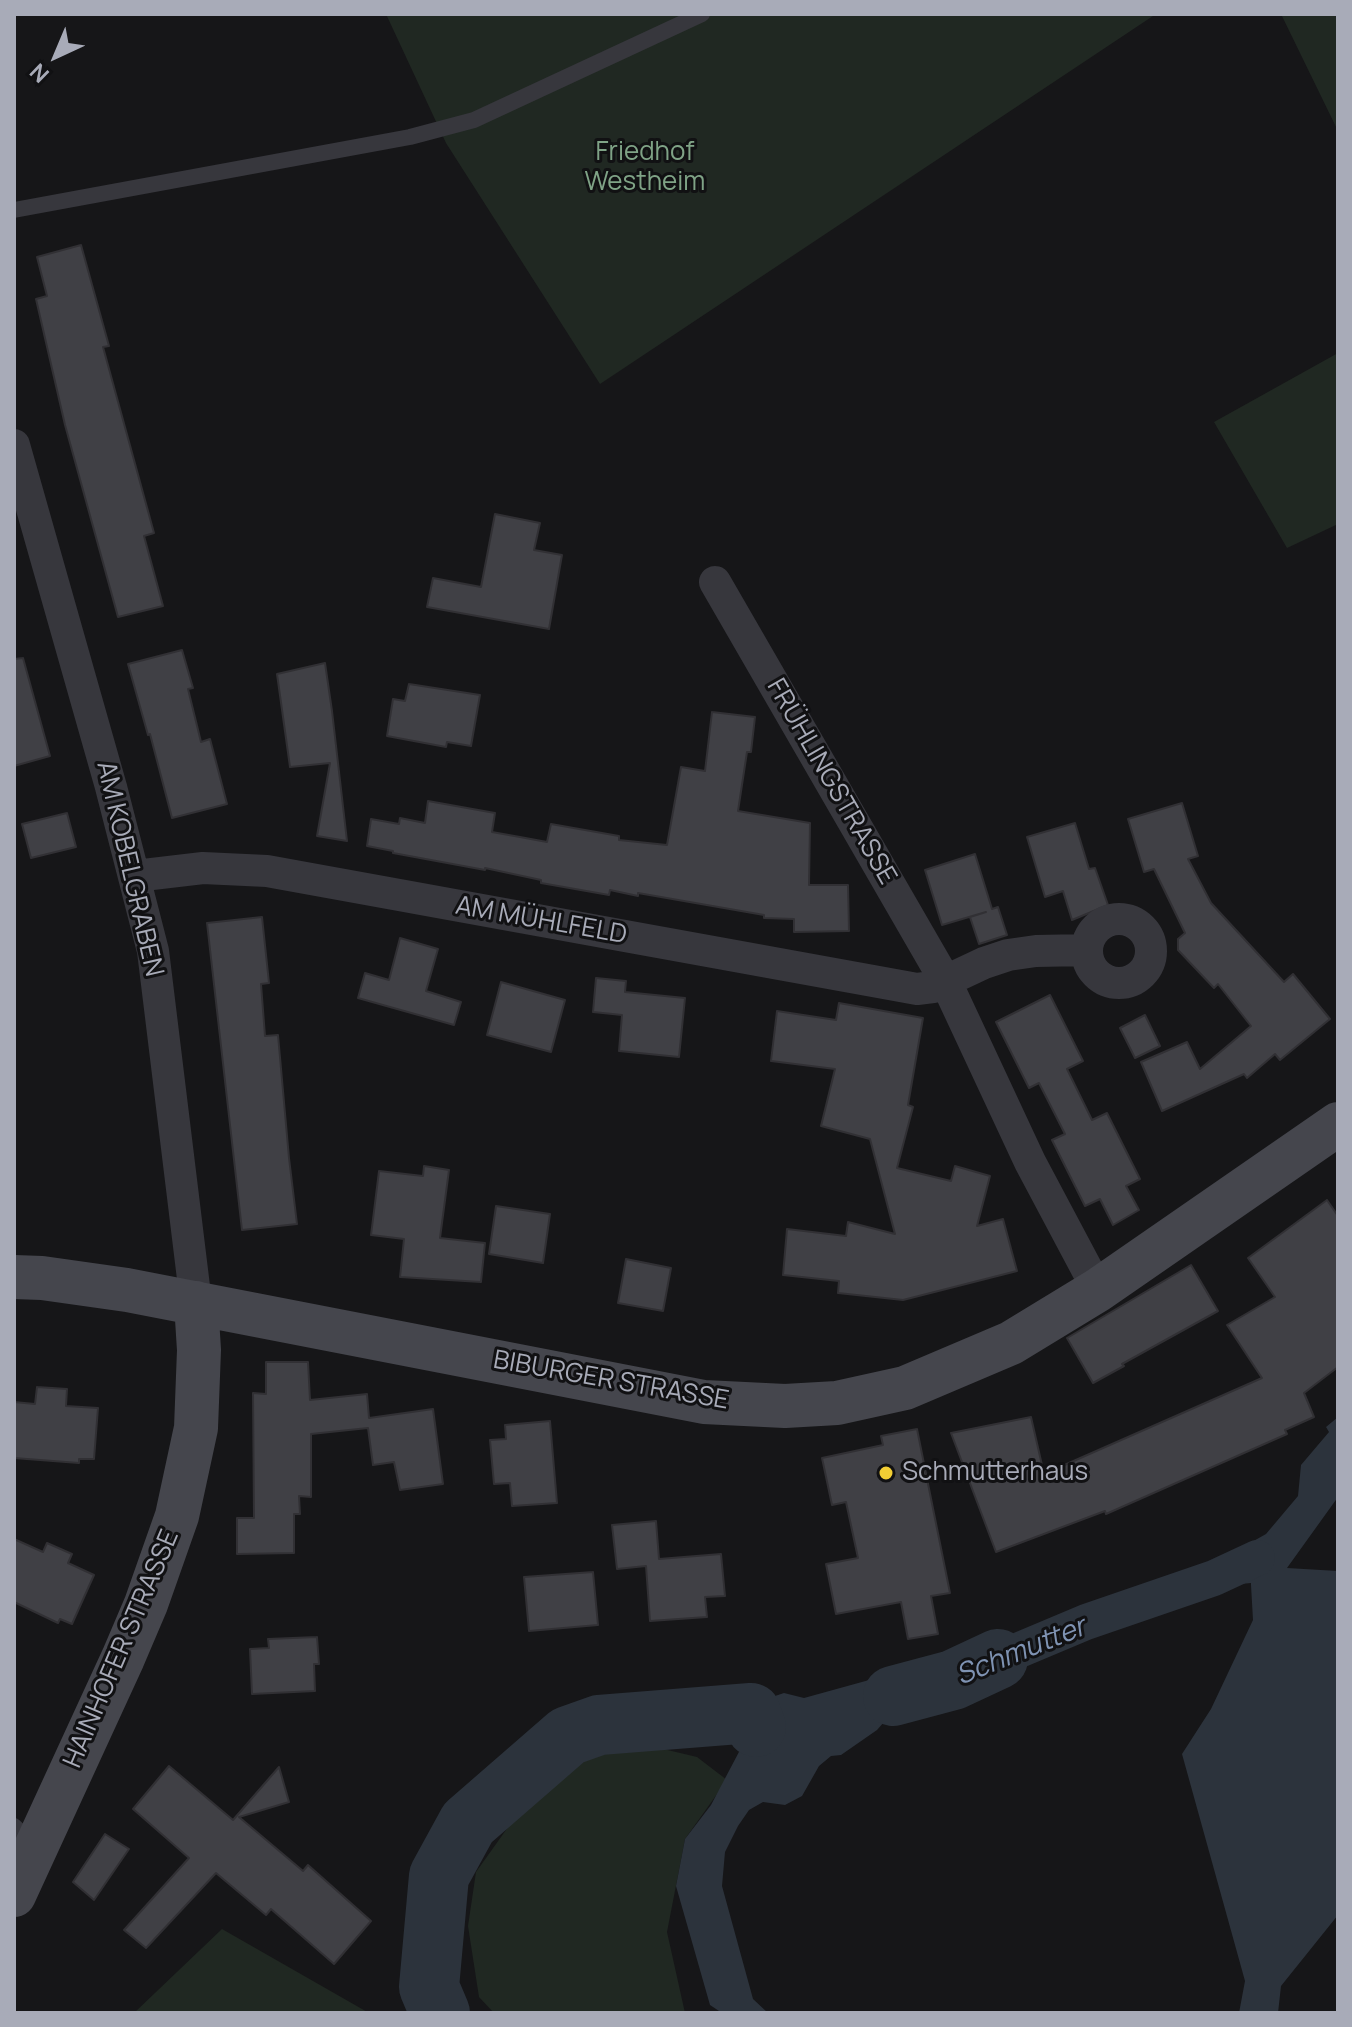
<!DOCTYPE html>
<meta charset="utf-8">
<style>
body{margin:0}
#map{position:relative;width:1352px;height:2027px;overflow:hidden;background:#161618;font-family:Manrope,sans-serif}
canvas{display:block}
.frame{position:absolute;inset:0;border:16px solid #a8abb8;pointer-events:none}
.north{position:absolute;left:16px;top:16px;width:80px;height:80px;-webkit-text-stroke:6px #111113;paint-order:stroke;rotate:224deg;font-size:22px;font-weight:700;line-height:32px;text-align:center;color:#a8abb8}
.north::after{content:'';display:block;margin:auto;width:28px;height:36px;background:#a8abb8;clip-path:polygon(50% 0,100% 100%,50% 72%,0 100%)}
</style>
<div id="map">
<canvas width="1352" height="2027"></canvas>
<div class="frame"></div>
<div class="north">N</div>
</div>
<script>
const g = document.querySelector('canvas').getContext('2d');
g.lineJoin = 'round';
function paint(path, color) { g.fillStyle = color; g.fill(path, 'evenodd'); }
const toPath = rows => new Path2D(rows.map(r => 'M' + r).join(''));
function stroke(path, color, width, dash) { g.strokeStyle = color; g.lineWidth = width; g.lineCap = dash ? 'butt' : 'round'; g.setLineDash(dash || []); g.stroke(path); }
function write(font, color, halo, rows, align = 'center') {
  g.font = font + ' Manrope,sans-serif'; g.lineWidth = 6; g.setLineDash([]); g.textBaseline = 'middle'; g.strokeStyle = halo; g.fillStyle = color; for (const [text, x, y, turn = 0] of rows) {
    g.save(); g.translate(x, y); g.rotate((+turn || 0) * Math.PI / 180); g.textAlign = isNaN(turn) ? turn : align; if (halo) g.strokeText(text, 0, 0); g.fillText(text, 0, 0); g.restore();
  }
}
paint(toPath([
 [386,14,1156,14,600,384,446,143],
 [1281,14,1338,14,1338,131],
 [1338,353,1338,524,1287,548,1214,422],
 [634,1742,697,1757,727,1780,685,1839,667,1932,685,2013,494,2013,479,1997,468,1926,476,1872,526,1802,575,1752],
 [222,1929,369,2013,134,2013]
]), '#202822');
paint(toPath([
 [1338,1417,1338,1497,1287,1568,1338,1571,1338,1915,1281,1986,1278,2013,1239,2013,1245,1981,1182,1754,1211,1709,1253,1620,1251,1585,1251,1583,1218,1586,1209,1566,1266,1534,1298,1496,1301,1465,1329,1432,1326,1427],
 [915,1670,970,1671,948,1691,930,1702,898,1706,877,1730,841,1755,831,1756,819,1766,802,1796,785,1805,763,1802,749,1810,738,1826,725,1852,722,1886,753,1999,768,2013,722,2013,710,2005,676,1886,685,1839,711,1805,740,1750,724,1731,711,1739,682,1718,684,1709,701,1700,754,1703,784,1693,804,1698,880,1677]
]), '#2c333c');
stroke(toPath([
 [998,1659,1086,1622,1214,1578,1257,1558]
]), '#2c333c', 36);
stroke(toPath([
 [893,1696,953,1680,998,1659],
 [440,2013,429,1987,439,1876,468,1823,568,1736,599,1725,751,1713,756,1727]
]), '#2c333c', 60);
const building = toPath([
 [81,245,109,346,103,347,154,533,144,536,163,606,118,617,65,425,36,299,47,296,37,257,81,245],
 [495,514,540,523,534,550,562,555,549,629,427,607,433,578,481,587,495,514],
 [182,650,193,688,188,689,201,742,210,739,227,804,172,818,150,734,148,735,128,664,182,650],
 [23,658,50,756,14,766,14,659,23,658],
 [325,663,332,711,347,841,317,836,330,763,290,767,277,674,325,663],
 [409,684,480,695,471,746,447,742,446,747,387,736,393,699,405,701,409,684],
 [712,712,755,717,751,752,747,752,738,811,810,823,809,885,848,885,849,931,794,932,794,919,764,918,764,915,638,893,638,896,610,890,609,895,541,883,541,880,485,868,485,870,393,853,393,851,367,846,371,819,399,824,400,818,425,823,428,801,495,813,492,832,520,837,547,842,551,824,619,836,619,840,667,845,681,767,705,771,712,712],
 [1182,803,1198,856,1188,859,1211,903,1284,982,1293,974,1330,1019,1280,1060,1275,1054,1247,1078,1244,1074,1162,1111,1141,1062,1187,1042,1200,1069,1251,1026,1218,984,1214,988,1178,950,1178,939,1185,933,1154,869,1144,872,1128,819,1182,803],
 [67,813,76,847,31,858,22,824,67,813],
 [1075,823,1089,869,1095,868,1108,905,1072,920,1063,891,1045,897,1027,837,1075,823],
 [975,854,992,909,998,907,1007,935,979,944,970,917,986,912,942,925,925,870,975,854],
 [262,917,269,983,261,984,265,1036,278,1035,289,1158,297,1224,242,1230,207,923,262,917],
 [400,938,438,949,426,991,461,1002,454,1025,358,998,365,973,389,980,400,938],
 [596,978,626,981,625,992,685,998,679,1057,619,1051,622,1015,593,1012,596,978],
 [501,982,565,1000,551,1052,487,1035,501,982],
 [1050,995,1083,1061,1067,1069,1092,1120,1107,1113,1140,1179,1126,1186,1139,1210,1113,1225,1100,1199,1085,1206,1052,1140,1065,1134,1039,1083,1029,1088,996,1022,1050,995],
 [839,1003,923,1018,908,1105,913,1107,897,1168,951,1181,955,1166,990,1176,977,1226,1003,1219,1017,1271,903,1300,838,1293,839,1281,783,1275,787,1229,846,1236,848,1222,895,1234,870,1139,821,1126,835,1069,771,1061,777,1011,836,1020,839,1003],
 [1145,1015,1160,1046,1135,1058,1120,1028,1145,1015],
 [424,1166,449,1170,440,1238,485,1243,481,1282,400,1277,404,1239,371,1235,379,1171,423,1176,424,1166],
 [1327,1200,1338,1216,1338,1367,1304,1393,1314,1417,1285,1430,1287,1434,1106,1514,1105,1511,996,1552,951,1433,1031,1417,1044,1474,1262,1378,1227,1325,1275,1297,1248,1258,1327,1200],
 [496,1206,550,1214,543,1263,489,1254,496,1206],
 [626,1259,671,1268,663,1311,618,1303,626,1259],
 [1191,1265,1218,1311,1122,1364,1124,1366,1093,1383,1067,1338,1191,1265],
 [266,1362,308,1362,310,1400,367,1394,369,1418,433,1409,443,1484,400,1490,394,1462,373,1465,368,1428,311,1434,311,1497,299,1496,300,1514,294,1514,294,1553,237,1554,237,1518,254,1518,253,1393,266,1394,266,1362],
 [37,1387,67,1389,66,1406,98,1408,94,1459,79,1459,79,1463,14,1458,14,1402,35,1404,37,1387],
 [550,1421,557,1503,512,1506,510,1483,494,1484,490,1440,506,1439,505,1425,550,1421],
 [917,1429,950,1593,931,1596,938,1634,908,1639,901,1602,836,1614,826,1564,858,1558,846,1502,832,1505,822,1458,883,1445,881,1436,917,1429],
 [656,1521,659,1559,721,1554,725,1596,705,1597,707,1617,650,1621,646,1566,617,1569,612,1525,656,1521],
 [14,1539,43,1552,47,1543,72,1554,68,1563,94,1575,72,1624,60,1619,58,1623,14,1602,14,1539],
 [593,1572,598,1625,529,1631,524,1577,593,1572],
 [317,1637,319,1664,314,1664,315,1691,252,1694,250,1649,269,1648,268,1639,317,1637],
 [169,1766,233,1820,279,1767,289,1802,239,1817,303,1871,308,1865,371,1921,334,1964,271,1909,266,1915,216,1873,146,1948,124,1930,189,1858,133,1809,169,1766],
 [105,1834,129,1849,94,1900,73,1882,105,1834]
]);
paint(building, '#404045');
stroke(building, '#313034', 2);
stroke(toPath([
 [14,210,410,137,474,120,702,14],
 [14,1826,35,1846]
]), '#37373d', 16);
stroke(toPath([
 [14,445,111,787,153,951,196,1303],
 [715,582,946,982,1030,1162,1098,1290],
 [135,876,203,868,267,871,917,989,933,987,984,963,1008,955,1036,951,1087,950],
 '1087 951a32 32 0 1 1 64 0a32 32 0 1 1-64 0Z'
]), '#37373d', 32);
stroke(toPath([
 [14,1277,42,1278,127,1290,704,1402,785,1406,837,1403,905,1388,1011,1343,1098,1290,1338,1124],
 [14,1895,123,1658,146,1604,177,1516,196,1428,199,1350,196,1303]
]), '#45464d', 44);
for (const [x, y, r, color] of [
 [886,1473,8,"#f2ce34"]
]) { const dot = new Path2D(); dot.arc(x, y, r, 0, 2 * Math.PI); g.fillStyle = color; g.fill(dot); stroke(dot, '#111113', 3); }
write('26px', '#7fa386', '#111113', [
 ["Friedhof",645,153],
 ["Westheim",645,183]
]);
write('26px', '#a8abb8', '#111113', [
 ["FRÜHLINGSTRASSE",831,782,60],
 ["AM KOBELGRABEN",129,869,77],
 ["AM MÜHLFELD",541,921,10],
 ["BIBURGER STRASSE",611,1381,10],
 ["HAINHOFER STRASSE",122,1649,-67]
]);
write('26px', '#a8abb8', '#111113', [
 ["Schmutterhaus",902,1473]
], 'left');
write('italic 28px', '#7f93b3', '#111113', [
 ["Schmutter",1021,1652,-22]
]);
</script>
